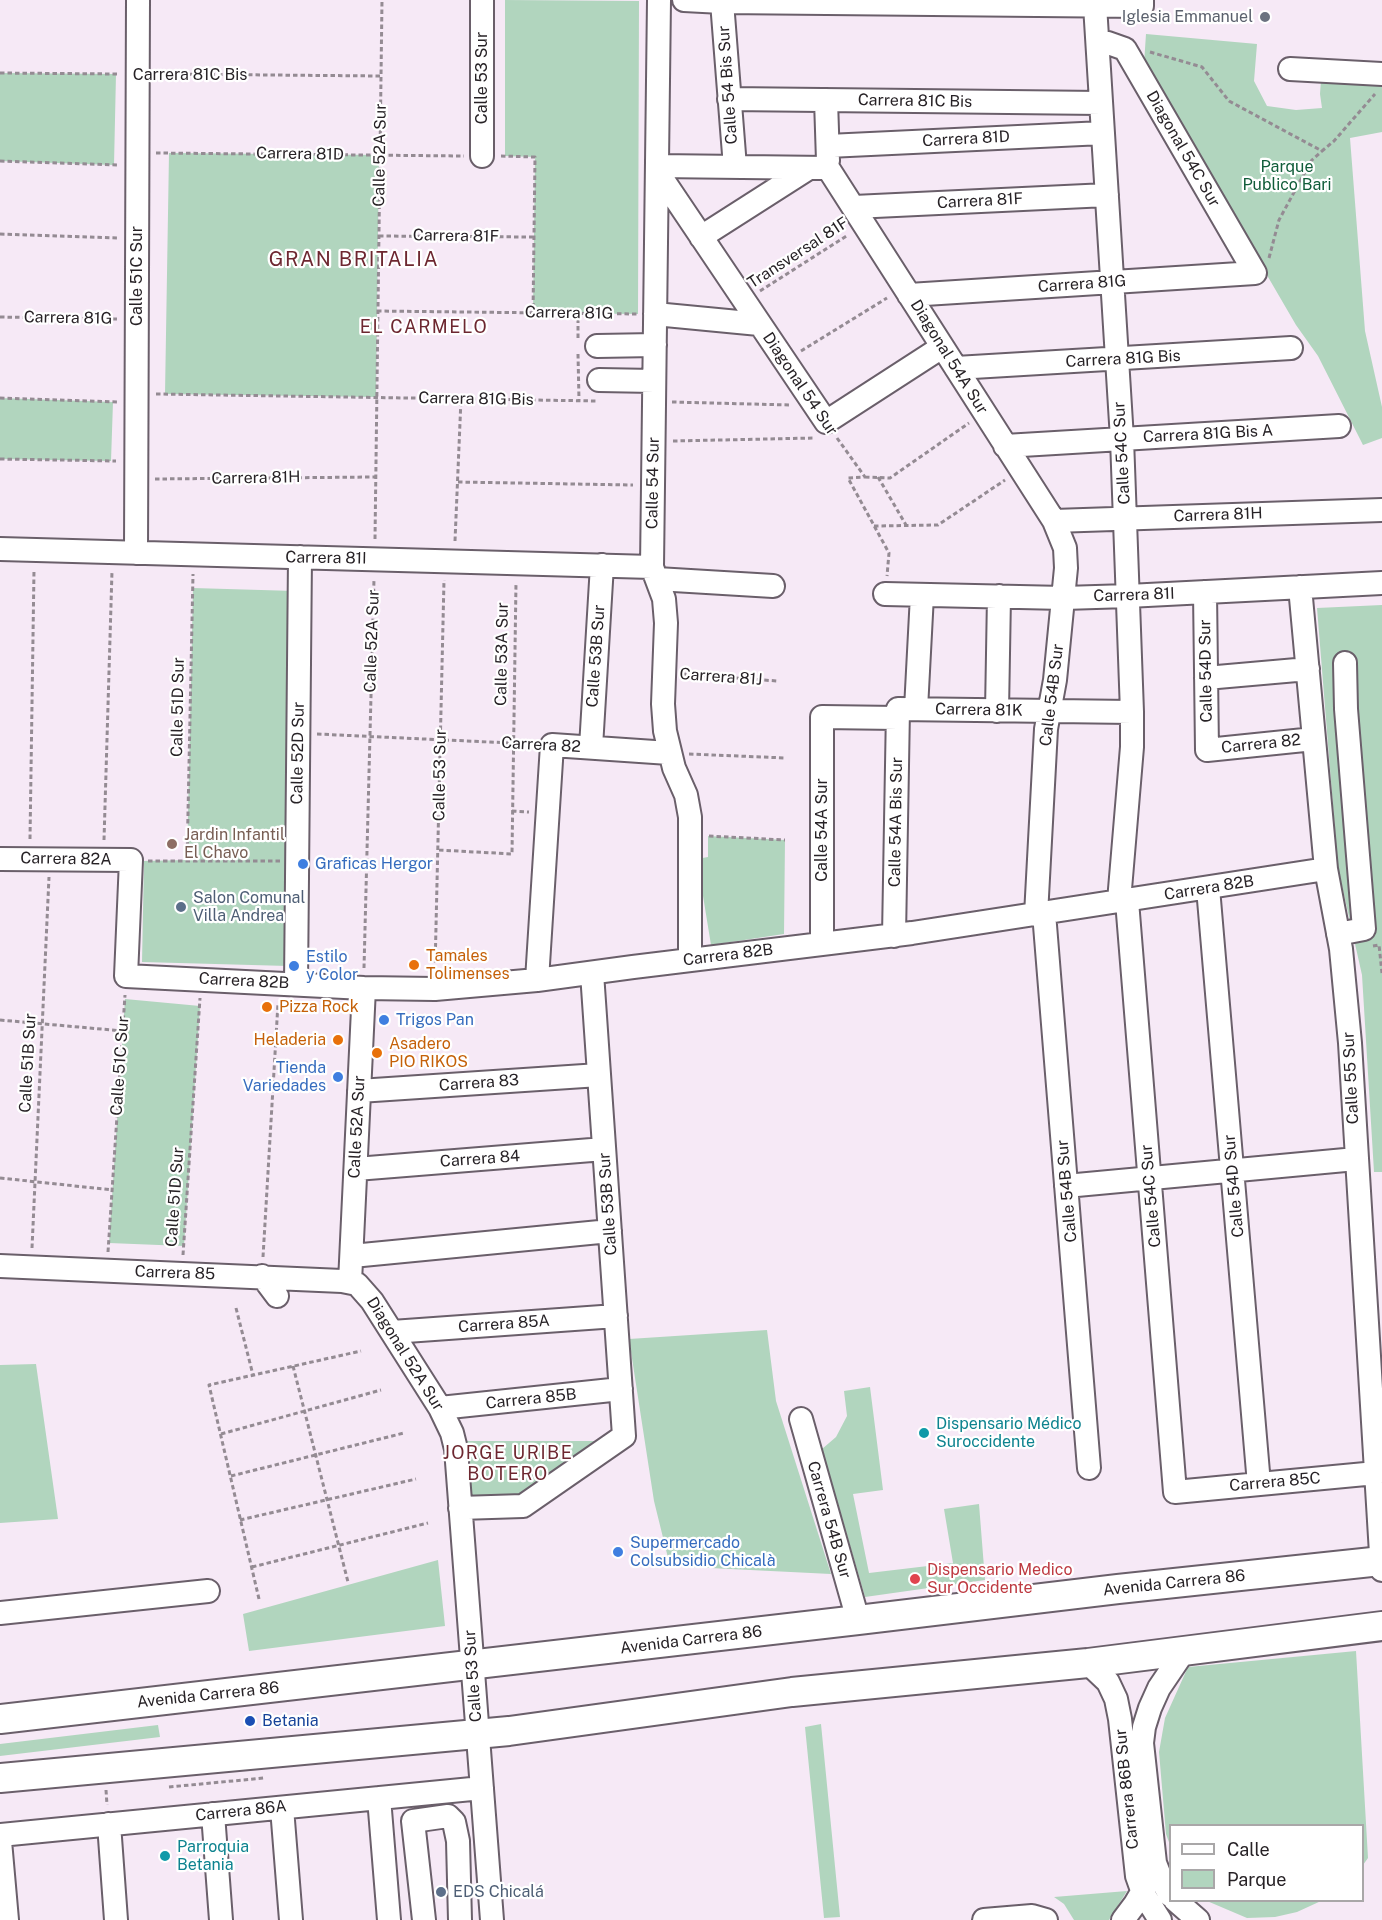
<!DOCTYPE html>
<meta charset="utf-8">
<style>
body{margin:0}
#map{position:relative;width:1382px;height:1920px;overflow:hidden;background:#f6e9f6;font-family:"Public Sans",sans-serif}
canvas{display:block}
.legend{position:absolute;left:1169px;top:1824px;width:195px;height:78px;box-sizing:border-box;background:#fff;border:2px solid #a9a7a8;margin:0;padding:8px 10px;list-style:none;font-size:18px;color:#272226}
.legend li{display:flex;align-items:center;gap:12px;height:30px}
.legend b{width:30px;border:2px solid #a9a7a8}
</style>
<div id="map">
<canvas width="1382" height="1920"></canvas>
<ul class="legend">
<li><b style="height:8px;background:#fff"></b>Calle</li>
<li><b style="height:16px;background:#b1d5be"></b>Parque</li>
</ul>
</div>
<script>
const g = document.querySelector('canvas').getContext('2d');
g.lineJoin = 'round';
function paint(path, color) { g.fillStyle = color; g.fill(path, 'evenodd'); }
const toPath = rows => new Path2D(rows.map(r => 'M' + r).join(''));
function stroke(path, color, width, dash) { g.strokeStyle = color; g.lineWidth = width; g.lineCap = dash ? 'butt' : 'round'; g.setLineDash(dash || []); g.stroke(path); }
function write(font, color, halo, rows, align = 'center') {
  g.font = font + ' "Public Sans",sans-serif'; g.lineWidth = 4.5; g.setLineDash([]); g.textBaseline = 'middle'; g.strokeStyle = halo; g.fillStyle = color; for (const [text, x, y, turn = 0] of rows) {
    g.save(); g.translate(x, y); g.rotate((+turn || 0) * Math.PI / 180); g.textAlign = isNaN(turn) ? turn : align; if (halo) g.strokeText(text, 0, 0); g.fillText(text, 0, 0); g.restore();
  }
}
paint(toPath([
 [505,0,639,1,638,314,533,313,535,157,505,156],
 [1146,34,1257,44,1254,81,1267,106,1296,110,1322,108,1320,94,1321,80,1382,84,1382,132,1350,138,1365,331,1382,407,1382,438,1363,445,1318,356,1296,325,1144,64],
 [0,73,116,74,114,165,0,161],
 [169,153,379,155,376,397,165,394],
 [0,398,113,402,111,461,0,459],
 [193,588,295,591,288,966,142,962,144,861,187,860],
 [1382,605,1382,1172,1374,1172,1362,975,1338,868,1317,608],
 [708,836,785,840,784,934,711,945,697,859,708,857],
 [125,999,200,1006,184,1246,109,1243],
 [767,1330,776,1401,831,1574,670,1566,654,1501,629,1339],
 [36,1364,58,1519,0,1523,0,1365],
 [870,1387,883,1490,853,1494,869,1573,953,1563,944,1509,979,1504,985,1580,865,1597,822,1449,836,1437,847,1416,844,1391],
 [466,1441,601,1441,528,1492,508,1501,471,1501],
 [438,1560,445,1626,249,1651,243,1614],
 [1356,1651,1368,1858,1363,1865,1362,1826,1170,1826,1170,1845,1166,1834,1159,1752,1165,1718,1188,1667],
 [821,1724,840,1917,824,1918,805,1727],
 [158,1725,160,1737,0,1756,0,1744],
 [1127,1891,1109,1920,1074,1920,1064,1904,1054,1897],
 [1207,1901,1321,1901,1297,1912,1275,1917,1247,1918]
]), '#b1d5be');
const minor = toPath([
 [482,0,482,156],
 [659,0,652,567,664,599,666,623,663,704,665,731,674,768,686,795,690,817,690,960],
 [684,0,722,2,1142,6,1142,0],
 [722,2,735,167],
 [1095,5,1122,439,1132,712,1132,747,1119,901],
 [1290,69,1382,74],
 [729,99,1101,103],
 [826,100,828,161],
 [828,146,1103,133],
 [657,166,828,168],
 [828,168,1054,521,1065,548,1066,568,1055,680,1046,729,1036,915],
 [657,171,826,422,942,347],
 [854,207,1107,195],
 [701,237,809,168],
 [909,295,1255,273,1125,49,1108,43,1098,41],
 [655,314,759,324],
 [597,346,655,345],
 [956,368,1291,348],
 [599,380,654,381],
 [1005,446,1339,426],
 [1054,521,1382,510],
 [0,549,652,567],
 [136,553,138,0],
 [657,579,773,586],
 [1300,587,1326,869,1341,949,1350,1043,1382,1570],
 [1205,592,1207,750,1314,739],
 [885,594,1064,598,1128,596,1382,583],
 [1206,678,1308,669],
 [916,709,922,595],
 [997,711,999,596],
 [591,747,602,565],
 [0,859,131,860,126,976,364,988,435,989,537,980,633,967,912,933,1326,869],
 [1208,888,1259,1484],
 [1127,901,1175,1492,1376,1473],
 [1044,913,1089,1468],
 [1338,934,1364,929,1346,709,1345,663],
 [894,936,898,709,1132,712],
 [822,944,822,717,898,718],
 [537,980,552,745,669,753],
 [296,984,300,557],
 [359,1091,599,1075],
 [356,1169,604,1149],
 [1066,1186,1356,1159],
 [352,1256,610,1231],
 [0,1266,342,1281,357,1284,372,1301,440,1408,452,1433,456,1449,492,1920],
 [262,1276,277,1296],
 [350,1282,364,988],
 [392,1332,616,1316],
 [440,1408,621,1389],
 [801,1419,858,1620],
 [460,1508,523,1506,624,1436,592,973],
 [0,1613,208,1591],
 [1088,1663,1108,1682,1116,1699,1120,1719,1137,1876,1143,1893,1160,1920],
 [379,1798,389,1920],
 [282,1808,291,1920],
 [213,1814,221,1920],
 [109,1824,116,1920],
 [0,1835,482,1788],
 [0,1841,7,1920],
 [1170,1895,1162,1881,1155,1863,1142,1743,1144,1727,1150,1708,1159,1688,1184,1651],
 [1175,1900,1198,1920],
 [424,1920,413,1821,448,1816,454,1822,458,1841,460,1920],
 [984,1920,1032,1916,1046,1920],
 [1123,1920,1135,1904,1148,1882]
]);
const major = toPath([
 [0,1719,858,1620,1118,1589,1382,1561],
 [0,1778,509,1731,792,1692,1088,1663,1382,1626]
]);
stroke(minor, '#6a5f6a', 26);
stroke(major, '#6a5f6a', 32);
stroke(toPath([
 [1150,52,1202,67,1229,101,1322,151,1334,141,1375,94],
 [0,73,118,74],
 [158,74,381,76],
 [156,153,464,156],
 [501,156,535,157,533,313],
 [0,161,118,165],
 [0,234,117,238],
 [379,236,533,237],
 [1269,258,1279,220,1311,161,1322,151],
 [760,291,848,235],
 [377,311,637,314],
 [0,317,117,319],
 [578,338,578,313],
 [801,351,887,298],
 [578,354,579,400],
 [156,394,597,401],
 [0,398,118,402],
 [672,402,791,405],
 [837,438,865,477,848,478,889,553,887,576],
 [673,441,814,438],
 [0,459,116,461],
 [865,477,890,478,969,423],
 [878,477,906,525],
 [155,479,375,477],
 [458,482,633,485],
 [874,526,938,525,1005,480],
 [375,539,382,0],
 [455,541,461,399],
 [682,674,777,681],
 [317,734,532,744],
 [689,754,785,758],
 [512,811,529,812],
 [709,836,785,840],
 [30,839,34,570],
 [104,840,112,571],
 [439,850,512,854,516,583],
 [148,861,280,861],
 [187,861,193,574],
 [1373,946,1379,945,1382,973],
 [364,968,374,579],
 [435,970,444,580],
 [0,1020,123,1031],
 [0,1178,113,1190],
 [32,1248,49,877],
 [108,1252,125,995],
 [183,1255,200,998],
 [263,1257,278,1003],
 [236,1308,253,1375],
 [293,1366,348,1582],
 [221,1434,381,1390],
 [231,1476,404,1433],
 [240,1520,416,1479],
 [252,1567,428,1523],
 [259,1599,209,1385,361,1351],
 [169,1787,264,1778],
 [106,1790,107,1805]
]), '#948b93', 3, [4.5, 3]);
stroke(minor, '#fff', 22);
stroke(major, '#fff', 28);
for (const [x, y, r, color] of [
 [1265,17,6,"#6b7280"],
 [172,844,6,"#8d6e63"],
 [303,864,6,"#3f7fe0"],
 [181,907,6,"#5c6f8a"],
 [414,965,6,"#e8710a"],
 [294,966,6,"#3f7fe0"],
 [267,1007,6,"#e8710a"],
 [384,1020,6,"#3f7fe0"],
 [338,1040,6,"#e8710a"],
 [377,1053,6,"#e8710a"],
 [338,1077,6,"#3f7fe0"],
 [924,1433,6,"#0f9aa8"],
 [618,1552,6,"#3f7fe0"],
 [915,1579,6,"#e0444e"],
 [250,1721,6,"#1a4fb4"],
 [165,1856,6,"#0f9aa8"],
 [441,1892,6,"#5c6f8a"]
]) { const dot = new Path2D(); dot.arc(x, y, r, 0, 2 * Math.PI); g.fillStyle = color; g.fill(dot); stroke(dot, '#fff', 2); }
write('16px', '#5b616d', '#fff', [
 ["Iglesia Emmanuel",1253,17]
], 'right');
write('16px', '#272226', '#fff', [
 ["Carrera 81C Bis",190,75],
 ["Calle 53 Sur",482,78,-90],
 ["Calle 54 Bis Sur",728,85,-94],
 ["Carrera 81C Bis",915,101,1],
 ["Carrera 81D",966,139,-3],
 ["Diagonal 54C Sur",1183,149,60],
 ["Carrera 81D",300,154,1],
 ["Calle 52A Sur",380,155,-89],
 ["Carrera 81F",980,201,-3],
 ["Carrera 81F",456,236,1],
 ["Transversal 81F",798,253,-33],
 ["Calle 51C Sur",137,276,-90],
 ["Carrera 81G",1082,284,-4],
 ["Carrera 81G",569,313,1],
 ["Carrera 81G",68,318,1],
 ["Diagonal 54A Sur",949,357,58],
 ["Carrera 81G Bis",1123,359,-3],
 ["Diagonal 54 Sur",800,384,56],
 ["Carrera 81G Bis",476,399,1],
 ["Carrera 81G Bis A",1208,434,-3],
 ["Calle 54C Sur",1122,453,-93],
 ["Carrera 81H",256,478,-1],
 ["Calle 54 Sur",653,483,-89],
 ["Carrera 81H",1218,515,-2],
 ["Carrera 81I",326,558,1],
 ["Carrera 81I",1134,595,-2],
 ["Calle 52A Sur",372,641,-88],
 ["Calle 53A Sur",502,654,-89],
 ["Calle 53B Sur",596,656,-86],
 ["Calle 54D Sur",1206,671,-91],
 ["Carrera 81J",721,677,4],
 ["Calle 54B Sur",1052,695,-83],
 ["Calle 51D Sur",178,707,-89],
 ["Carrera 81K",979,710,1],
 ["Carrera 82",1261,744,-6],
 ["Carrera 82",541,745,3],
 ["Calle 52D Sur",298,753,-89],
 ["Calle 53 Sur",440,775,-89],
 ["Calle 54A Bis Sur",896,822,-89],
 ["Calle 54A Sur",822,830,-90],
 ["Carrera 82A",66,859,1],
 ["Carrera 82B",1209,888,-9],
 ["Carrera 82B",728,955,-7],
 ["Carrera 82B",244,981,3],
 ["Calle 51B Sur",28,1063,-87],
 ["Calle 51C Sur",120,1066,-86],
 ["Calle 55 Sur",1351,1078,-93],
 ["Carrera 83",479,1083,-4],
 ["Calle 52A Sur",357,1127,-87],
 ["Carrera 84",480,1159,-4],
 ["Calle 54D Sur",1234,1186,-95],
 ["Calle 54B Sur",1067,1191,-95],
 ["Calle 54C Sur",1151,1196,-95],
 ["Calle 51D Sur",175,1197,-86],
 ["Calle 53B Sur",608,1204,-94],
 ["Carrera 85",175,1273,2],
 ["Carrera 85A",504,1324,-4],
 ["Diagonal 52A Sur",405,1354,58],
 ["Carrera 85B",531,1399,-6],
 ["Carrera 85C",1275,1482,-5],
 ["Carrera 54B Sur",829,1520,74],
 ["Avenida Carrera 86",1174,1583,-6],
 ["Avenida Carrera 86",691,1640,-7],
 ["Calle 53 Sur",473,1676,-94],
 ["Avenida Carrera 86",208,1695,-6],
 ["Carrera 86B Sur",1127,1789,-96],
 ["Carrera 86A",241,1811,-6]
]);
write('16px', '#105c39', '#fff', [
 ["Parque",1287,167],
 ["Publico Bari",1287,185]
]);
write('16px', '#785e54', '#fff', [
 ["Jardin Infantil",184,835],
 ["El Chavo",184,853]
], 'left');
write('16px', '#366cbe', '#fff', [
 ["Graficas Hergor",315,864],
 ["Estilo",306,957],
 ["y Color",306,975],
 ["Trigos Pan",396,1020],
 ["Tienda",326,1068,"right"],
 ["Variedades",326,1086,"right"],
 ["Supermercado",630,1543],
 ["Colsubsidio Chicalà",630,1561]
], 'left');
write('16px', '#4e5e75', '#fff', [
 ["Salon Comunal",193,898],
 ["Villa Andrea",193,916],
 ["EDS Chicalá",453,1892]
], 'left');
write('16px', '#c56008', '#fff', [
 ["Tamales",426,956],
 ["Tolimenses",426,974],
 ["Pizza Rock",279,1007],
 ["Heladeria",326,1040,"right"],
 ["Asadero",389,1044],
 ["PIO RIKOS",389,1062]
], 'left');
write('16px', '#0d838f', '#fff', [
 ["Dispensario Médico",936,1424],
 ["Suroccidente",936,1442],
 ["Parroquia",177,1847],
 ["Betania",177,1865]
], 'left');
write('16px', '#be3a42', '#fff', [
 ["Dispensario Medico",927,1570],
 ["Sur Occidente",927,1588]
], 'left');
write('16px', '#164399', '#fff', [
 ["Betania",262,1721]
], 'left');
g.letterSpacing = '1.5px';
write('18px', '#6d2730', '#fff', [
 ["EL CARMELO",424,327],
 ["JORGE URIBE",508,1453],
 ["BOTERO",508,1474]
]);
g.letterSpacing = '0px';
g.letterSpacing = '1.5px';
write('20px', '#6d2730', '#fff', [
 ["GRAN BRITALIA",354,260]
]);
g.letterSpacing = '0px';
</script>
